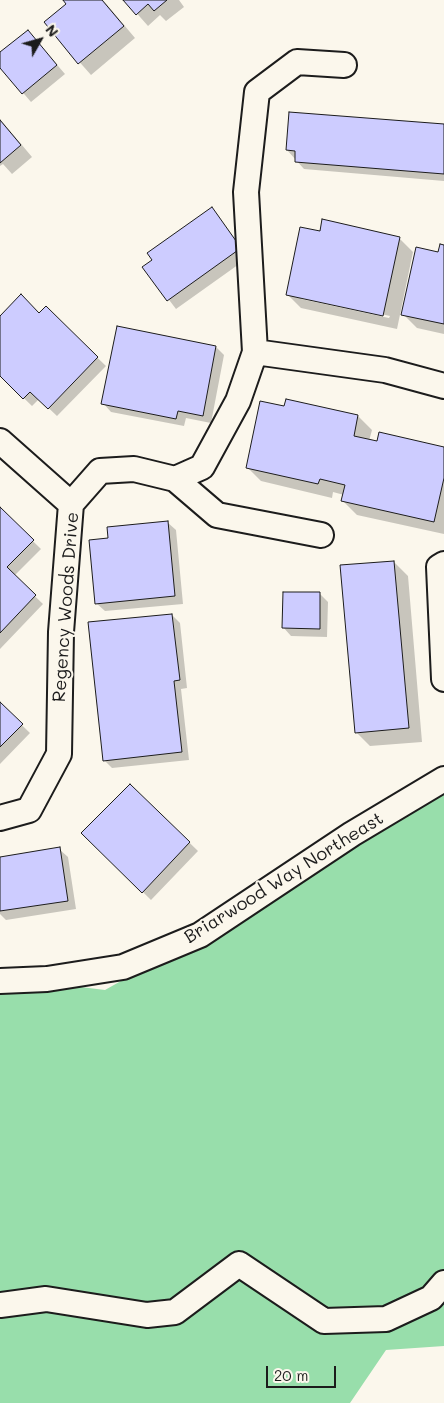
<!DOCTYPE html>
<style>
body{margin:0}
#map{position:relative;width:444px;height:1403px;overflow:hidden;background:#fbf7ec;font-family:Mali,sans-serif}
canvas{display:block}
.north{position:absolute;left:15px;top:15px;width:50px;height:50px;-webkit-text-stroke:4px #fbf7ec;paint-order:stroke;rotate:52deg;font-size:14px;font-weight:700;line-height:20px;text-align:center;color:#1c1c1c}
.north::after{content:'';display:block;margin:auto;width:18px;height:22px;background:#1c1c1c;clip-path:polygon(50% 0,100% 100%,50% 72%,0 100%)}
.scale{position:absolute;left:266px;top:1366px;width:70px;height:22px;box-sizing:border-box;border:2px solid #1c1c1c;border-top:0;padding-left:6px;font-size:15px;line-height:18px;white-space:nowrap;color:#1c1c1c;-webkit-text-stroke:4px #fbf7ec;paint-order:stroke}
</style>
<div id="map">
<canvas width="444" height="1403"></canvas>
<div class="north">N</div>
<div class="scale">20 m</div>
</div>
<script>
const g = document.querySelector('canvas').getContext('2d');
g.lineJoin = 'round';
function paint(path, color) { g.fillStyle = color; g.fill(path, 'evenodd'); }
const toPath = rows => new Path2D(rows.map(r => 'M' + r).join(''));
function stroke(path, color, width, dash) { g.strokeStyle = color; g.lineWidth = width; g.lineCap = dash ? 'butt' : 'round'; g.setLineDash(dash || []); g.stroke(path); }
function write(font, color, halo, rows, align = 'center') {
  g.font = font + ' Mali,sans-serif'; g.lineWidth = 4; g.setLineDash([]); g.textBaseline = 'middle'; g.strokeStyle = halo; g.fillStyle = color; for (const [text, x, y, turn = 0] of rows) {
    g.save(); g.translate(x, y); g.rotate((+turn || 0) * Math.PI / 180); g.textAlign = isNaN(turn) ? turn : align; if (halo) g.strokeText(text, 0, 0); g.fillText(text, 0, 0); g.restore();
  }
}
paint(toPath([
 [444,789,444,1346,386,1350,350,1403,0,1403,0,977,105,990,323,867]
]), '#98deab');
paint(toPath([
 [65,0,103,0,135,38,91,75,45,23,68,4],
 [125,0,179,0,184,7,166,21,160,15,148,26],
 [28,31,65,74,31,102,0,66,0,54],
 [0,119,32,157,12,174,3,164,0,166],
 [444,126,444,181,304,169,287,150],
 [211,208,249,257,176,309,144,267],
 [321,232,399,238,413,252,397,329,301,308,287,294],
 [301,297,390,316,389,318,301,299],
 [444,246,444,334,417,328,403,314],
 [46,308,106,366,57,416,39,399,32,406,0,375,0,318,39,314],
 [216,347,224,355,211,423,186,418,184,426,111,412,103,403],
 [285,408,358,416,372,430,369,441,444,448,444,534,357,515,343,501,344,495,333,492,332,498,261,481,247,467],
 [0,509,41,549,14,576,43,604,0,649],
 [167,522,176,530,183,604,105,611,96,603,110,539],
 [394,562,408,576,422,742,370,746,356,732],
 [320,594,328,602,327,637,291,636,283,627],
 [172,615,180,623,187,688,181,689,189,760,112,768,104,760],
 [0,704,30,733,0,764],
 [130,785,198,851,151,900,83,833],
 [59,849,68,857,76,909,6,920,0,914,0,858]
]), '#0003');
const building = toPath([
 [63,0,102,0,124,26,78,64,44,22,66,4,63,0],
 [123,0,167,0,154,11,148,4,136,15,123,0],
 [28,30,57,65,22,94,0,68,0,52,28,30],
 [289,112,444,124,444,174,295,162,295,151,286,150,289,112],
 [0,120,21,145,0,163,0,120],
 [212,207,241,248,167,301,142,267,152,260,147,253,212,207],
 [322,219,400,237,383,316,286,295,300,227,320,231,322,219],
 [440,244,444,245,444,324,401,315,416,247,438,252,440,244],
 [21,294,39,313,46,306,98,357,48,409,30,392,23,399,0,376,0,316,21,294],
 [117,326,216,346,203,416,178,411,176,419,101,404,117,326],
 [286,399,358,415,354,436,377,441,379,432,444,447,444,478,434,522,341,501,345,485,320,479,318,484,246,468,260,401,284,406,286,399],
 [0,507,34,540,7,567,36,595,0,633,0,507],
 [168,521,175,596,95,604,89,540,108,538,107,527,168,521],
 [394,561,409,728,355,733,340,565,394,561],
 [283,592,320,592,320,629,282,628,283,592],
 [172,614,180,680,174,681,182,752,103,761,88,622,172,614],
 [0,702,23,724,0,747,0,702],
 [130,784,190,842,142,893,81,833,130,784],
 [60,847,68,901,0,911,0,857,60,847]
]);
paint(building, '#cdccff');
stroke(building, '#1c1c1c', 1);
const minor = toPath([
 [255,352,385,370,444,386],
 [0,441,71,504],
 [175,479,217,515,321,535],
 [444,564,439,567,444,679],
 [0,818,29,810,59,754,61,632,71,504,100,471,134,469,175,479,202,467,238,401,255,352,246,192,257,92,297,62,344,65],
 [0,981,47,979,123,967,200,935,352,834,444,779],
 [0,1305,46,1299,147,1315,175,1312,239,1264,324,1321,386,1319,431,1298,444,1283]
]);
stroke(minor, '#1c1c1c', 28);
stroke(minor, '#fbf7ec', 24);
write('18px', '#1c1c1c', '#fbf7ec', [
 ["Regency Woods Drive",66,607,-86],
 ["Briarwood Way Northeast",284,878,-32]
]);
</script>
